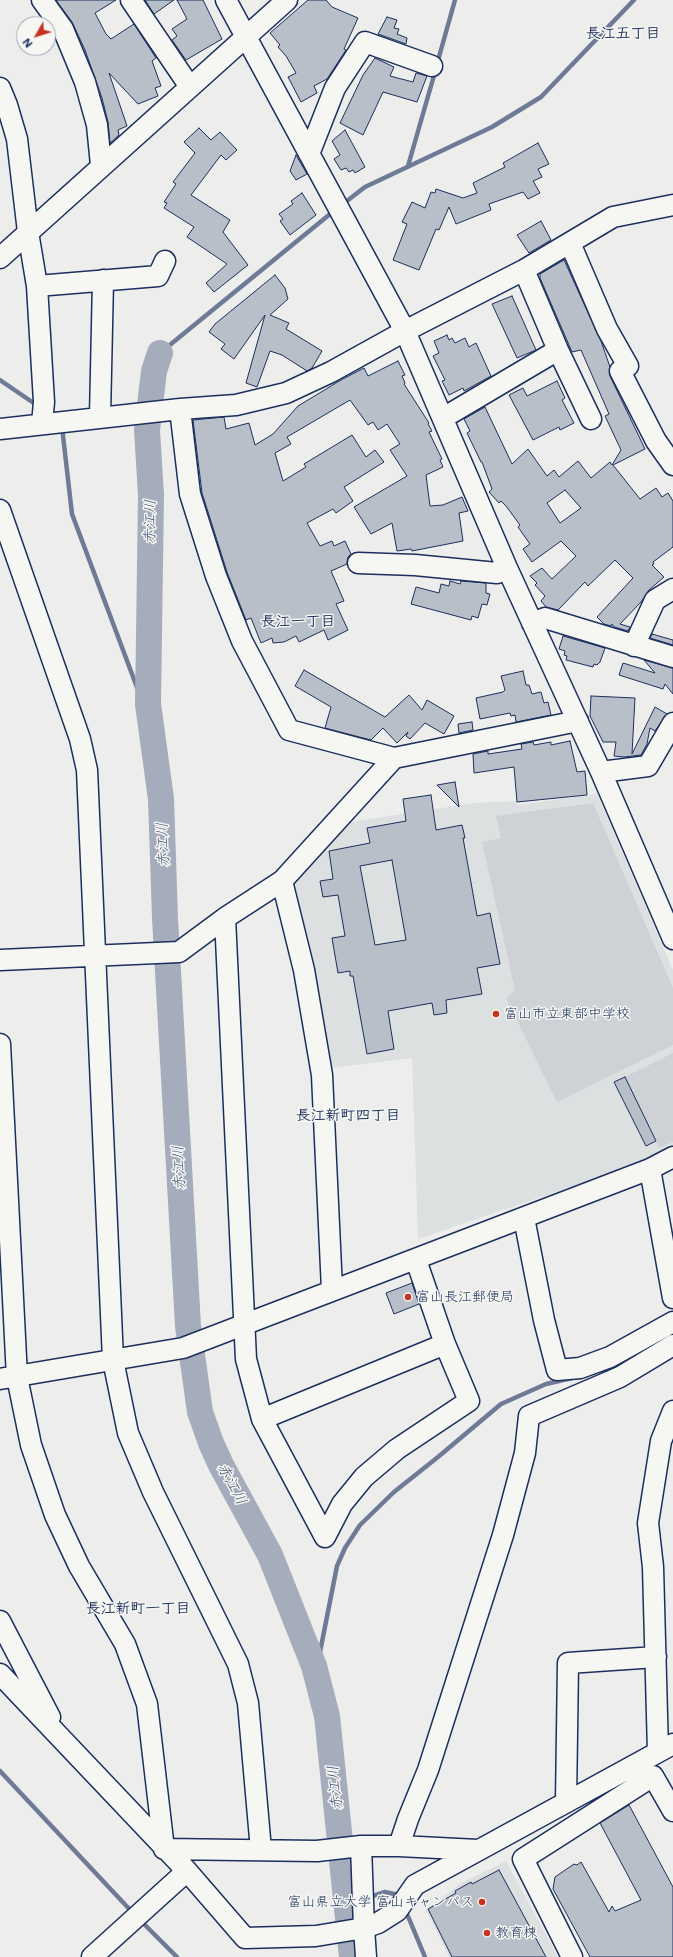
<!DOCTYPE html>
<meta charset="utf-8">
<style>
body{margin:0}
#map{position:relative;width:673px;height:1957px;overflow:hidden;background:#edeeec;font-family:Mali,sans-serif}
canvas{display:block}
.north{position:absolute;left:16px;top:16px;width:40px;height:40px;box-sizing:border-box;background:#f6f6f2;border:1px solid #9ea6b7;border-radius:50%;rotate:231deg;font-size:11px;font-weight:700;line-height:16px;text-align:center;color:#1b2f5e}
.north::after{content:'';display:block;margin:auto;width:14px;height:18px;background:#c8321e;clip-path:polygon(50% 0,100% 100%,50% 72%,0 100%)}
</style>
<div id="map">
<canvas width="673" height="1957"></canvas>
<div class="north">N</div>
</div>
<script>
const g = document.querySelector('canvas').getContext('2d');
g.lineJoin = 'round';
function paint(path, color) { g.fillStyle = color; g.fill(path, 'evenodd'); }
const toPath = rows => new Path2D(rows.map(r => 'M' + r).join(''));
function stroke(path, color, width, dash) { g.strokeStyle = color; g.lineWidth = width; g.lineCap = dash ? 'butt' : 'round'; g.setLineDash(dash || []); g.stroke(path); }
function write(font, color, halo, rows, align = 'center') {
  g.font = font + ' Mali,"Klee One",sans-serif'; g.lineWidth = 3; g.setLineDash([]); g.textBaseline = 'middle'; g.strokeStyle = halo; g.fillStyle = color; for (const [text, x, y, turn = 0] of rows) {
    g.save(); g.translate(x, y); g.rotate((+turn || 0) * Math.PI / 180); g.textAlign = isNaN(turn) ? turn : align; if (halo) g.strokeText(text, 0, 0); g.fillText(text, 0, 0); g.restore();
  }
}
paint(toPath([
 [597,794,673,970,673,1148,647,1161,418,1239,412,1058,329,1068,292,873,343,823,475,803,516,801,518,805],
 [506,1861,558,1957,449,1957,426,1910,461,1883]
]), '#dde0e1');
paint(toPath([
 [593,803,673,988,673,1045,557,1102,506,998,515,990,482,842,501,838,496,816],
 [673,1053,673,1142,659,1148,625,1077]
]), '#ced2d7');
stroke(toPath([
 [437,64,455,0],
 [408,166,435,72],
 [343,204,365,187,492,127,541,97,634,0],
 [160,353,335,210],
 [0,380,38,406],
 [62,427,72,514,138,690,148,704],
 [314,1666,320,1652,337,1566,345,1548,360,1525,394,1492,438,1457,501,1404,546,1384,572,1378],
 [0,1771,133,1913],
 [367,1898,385,1892,399,1895,400,1898],
 [347,1902,358,1900],
 [405,1909,425,1957],
 [140,1920,177,1957]
]), '#6e7a96', 4.5);
stroke(toPath([
 [160,353,154,371,147,430,151,495,148,704,161,799,165,918,188,1326,200,1412,211,1443,221,1465,270,1555,314,1666,327,1716,352,1957]
]), '#a5acbc', 26);
const building = toPath([
 [56,0,116,0,95,13,106,34,111,39,134,24,156,58,152,61,161,86,155,88,158,96,138,104,109,73,127,126,118,130,119,135,110,143,108,122,102,98,85,50,72,22,56,0],
 [145,0,174,0,154,14,145,0],
 [177,0,203,0,222,39,186,60,172,40,177,36,172,29,187,19,177,0],
 [308,0,326,0,332,7,358,18,344,49,346,50,327,79,314,86,317,93,301,102,288,77,296,73,286,56,278,47,280,45,270,33,308,0],
 [387,17,397,20,394,28,399,29,397,34,407,38,406,44,378,34,387,17],
 [375,58,394,67,390,76,413,82,416,73,427,76,417,102,383,92,363,135,340,123,363,75,375,58],
 [199,128,211,140,220,132,237,150,226,160,221,155,191,195,230,220,223,232,248,265,214,292,206,283,227,264,187,237,194,227,164,208,167,203,164,202,176,184,173,182,195,153,184,142,199,128],
 [345,130,365,167,355,173,353,170,349,172,346,168,341,170,334,159,340,155,332,141,345,130],
 [538,143,549,164,538,169,542,177,533,181,540,193,528,199,523,192,489,204,491,210,456,224,449,207,439,230,436,229,419,270,393,260,407,224,402,222,412,202,425,208,431,192,435,193,436,189,463,198,477,193,473,183,505,167,503,163,538,143],
 [296,155,307,174,296,180,290,171,296,155],
 [302,193,316,215,290,235,280,221,283,219,279,214,293,204,291,201,302,193],
 [541,221,551,240,529,253,517,235,541,221],
 [564,260,601,341,610,367,610,376,645,449,613,465,640,499,656,488,662,497,668,493,673,501,673,547,653,562,654,564,652,565,664,577,649,590,641,602,620,624,630,627,628,631,614,627,612,624,611,626,604,624,597,617,633,578,615,560,588,586,585,582,558,610,546,607,541,601,545,596,535,585,537,583,530,576,542,568,552,579,576,556,561,541,532,562,523,549,530,544,518,527,520,525,506,506,501,501,499,503,489,492,492,489,482,462,481,462,467,433,470,431,464,419,485,407,512,464,528,449,547,476,554,470,559,477,578,461,591,478,610,462,612,465,621,450,605,416,609,414,581,350,572,352,540,278,540,274,564,260],
 [565,490,581,508,560,523,547,503,565,490],
 [275,275,285,288,288,299,270,315,289,323,286,329,322,351,312,368,307,371,282,355,270,351,257,387,246,383,265,315,234,359,221,349,225,344,209,332,215,324,275,275],
 [512,296,536,350,517,358,492,304,512,296],
 [447,335,449,340,452,338,455,343,465,338,469,347,476,343,491,376,464,391,463,388,449,395,442,381,445,380,433,356,439,353,434,341,447,335],
 [398,361,405,375,402,376,405,383,404,384,429,423,428,424,432,431,429,432,442,459,440,460,443,467,426,475,430,506,443,505,462,497,468,511,459,513,463,541,412,551,411,549,397,551,392,523,371,534,354,507,407,476,390,450,400,444,387,424,378,430,373,422,368,425,350,400,287,437,291,444,275,453,283,481,306,467,304,464,352,435,366,457,375,450,384,462,344,487,353,501,336,513,333,509,307,523,320,546,332,541,334,546,345,541,351,554,348,557,347,564,331,571,344,601,336,604,348,630,328,640,324,630,299,642,296,636,284,642,273,643,272,638,261,643,251,618,246,620,227,572,202,493,193,420,224,417,226,429,249,423,255,445,273,434,298,406,341,380,364,368,368,376,398,361],
 [557,381,565,398,562,400,574,423,560,430,559,427,533,440,509,395,523,388,527,396,557,381],
 [450,581,460,584,461,581,486,583,486,593,490,594,487,605,482,604,478,618,472,616,471,620,411,604,416,587,439,593,441,584,449,586,450,581],
 [652,634,673,640,673,645,650,638,652,634],
 [563,636,605,648,600,662,597,665,594,664,593,667,566,660,567,656,564,655,565,651,559,649,563,636],
 [644,660,673,668,673,694,665,684,663,689,619,675,623,663,655,673,644,660],
 [304,670,385,717,409,695,422,710,427,700,454,716,444,734,425,723,410,739,406,736,408,732,397,743,383,728,371,740,325,728,331,707,295,686,304,670],
 [523,671,526,685,529,685,532,694,541,692,544,703,548,702,551,715,516,722,515,715,511,716,510,713,480,719,476,698,503,692,505,690,501,676,523,671],
 [591,696,635,698,632,754,655,707,667,714,655,731,650,728,647,744,641,755,624,757,614,756,616,742,603,742,590,716,591,696],
 [472,722,473,730,459,733,458,724,472,722],
 [570,741,577,772,585,771,587,795,517,802,514,767,474,773,473,754,488,751,488,754,522,749,521,744,533,742,534,745,551,742,551,745,570,741],
 [455,782,459,807,437,785,455,782],
 [431,795,436,830,462,825,465,838,463,838,477,916,490,913,500,964,477,968,482,994,446,1000,447,1013,434,1015,432,1003,388,1011,394,1049,367,1054,353,976,350,976,350,971,338,973,332,938,345,936,338,895,323,897,320,881,333,879,329,851,370,843,367,828,406,821,403,799,431,795],
 [392,860,406,940,375,945,360,866,392,860],
 [625,1077,656,1141,646,1146,614,1082,625,1077],
 [412,1283,419,1304,394,1314,386,1293,412,1283],
 [629,1805,673,1887,673,1957,590,1957,553,1889,555,1877,574,1864,577,1865,581,1862,609,1912,612,1906,615,1911,641,1900,600,1823,629,1805],
 [499,1870,546,1957,452,1957,428,1909,456,1893,455,1891,471,1882,472,1884,499,1870]
]);
paint(building, '#b9bfc8');
stroke(building, '#1b2f5e', 1);
const minor = toPath([
 [42,0,63,29,85,82,97,125,101,165],
 [131,0,190,87],
 [226,0,405,331,507,568,601,772,673,939],
 [0,88,7,105,17,139,28,232,37,286,44,402,42,424],
 [309,154,335,88,365,42,432,66],
 [570,243,607,329,628,366,620,371,656,441,673,465],
 [0,258,287,0],
 [524,270,558,350,591,419],
 [37,286,158,276,165,261],
 [180,409,190,494,216,576,242,641,289,730,394,758,578,721],
 [100,417,103,280],
 [443,418,558,350],
 [0,429,180,409,236,405,286,393,331,372,405,331,524,270,613,217,673,205],
 [0,510,80,739,87,770,113,1360,128,1433,153,1492,238,1664,248,1703,261,1850],
 [358,563,415,565,497,573,507,568],
 [532,623,545,618,673,657],
 [634,646,655,600,673,589],
 [601,772,648,766,673,723],
 [282,881,304,970,322,1075,332,1290],
 [225,918,246,1359,262,1419,325,1537,342,1504,364,1477,397,1449,469,1401,445,1344,416,1260],
 [0,960,179,952,225,918,282,881,394,758],
 [0,1044,17,1377,31,1445,55,1515,79,1566,125,1644,147,1704,164,1849],
 [650,1169,673,1298],
 [524,1218,544,1320,557,1370,580,1368,610,1357,673,1322],
 [0,1379,183,1348,650,1169,673,1157],
 [262,1419,445,1344],
 [0,1621,50,1717],
 [0,1674,187,1871,245,1938,316,1936,364,1928,378,1923,397,1911,415,1885,673,1744],
 [658,1752,653,1567,648,1523,661,1441,673,1411],
 [566,1802,568,1663,656,1657],
 [361,1846,364,1928,366,1957],
 [399,1846,478,1850],
 [164,1849,317,1851,361,1846,399,1846,408,1819,428,1770,503,1535,525,1453,529,1416,620,1377,673,1345],
 [92,1957,187,1871],
 [572,1957,523,1859,653,1776,673,1811]
]);
stroke(minor, '#1b2f5e', 23);
stroke(minor, '#f6f6f2', 20);
for (const [x, y, r, color] of [
 [496,1014,4,"#c8321e"],
 [408,1297,4,"#c8321e"],
 [482,1902,4,"#c8321e"],
 [487,1933,4,"#c8321e"]
]) { const dot = new Path2D(); dot.arc(x, y, r, 0, 2 * Math.PI); g.fillStyle = color; g.fill(dot); stroke(dot, '#f6f6f2', 1.5); }
write('14px', '#1b2f5e', '#f6f6f2', [
 ["富山市立東部中学校",504,1014],
 ["富山長江郵便局",416,1297],
 ["富山県立大学 富山キャンパス",474,1902,"right"],
 ["教育棟",495,1933]
], 'left');
write('bold 15px', '#1b2f5e', '#f6f6f2', [
 ["長江五丁目",623,33],
 ["長江一丁目",298,621],
 ["長江新町四丁目",348,1115],
 ["長江新町一丁目",138,1608]
]);
write('italic 15px', '#44547a', '#f6f6f2', [
 ["赤江川",150,522,-89],
 ["赤江川",163,845,-92],
 ["赤江川",179,1168,-93],
 ["赤江川",232,1484,62],
 ["赤江川",335,1788,-96]
]);
</script>
